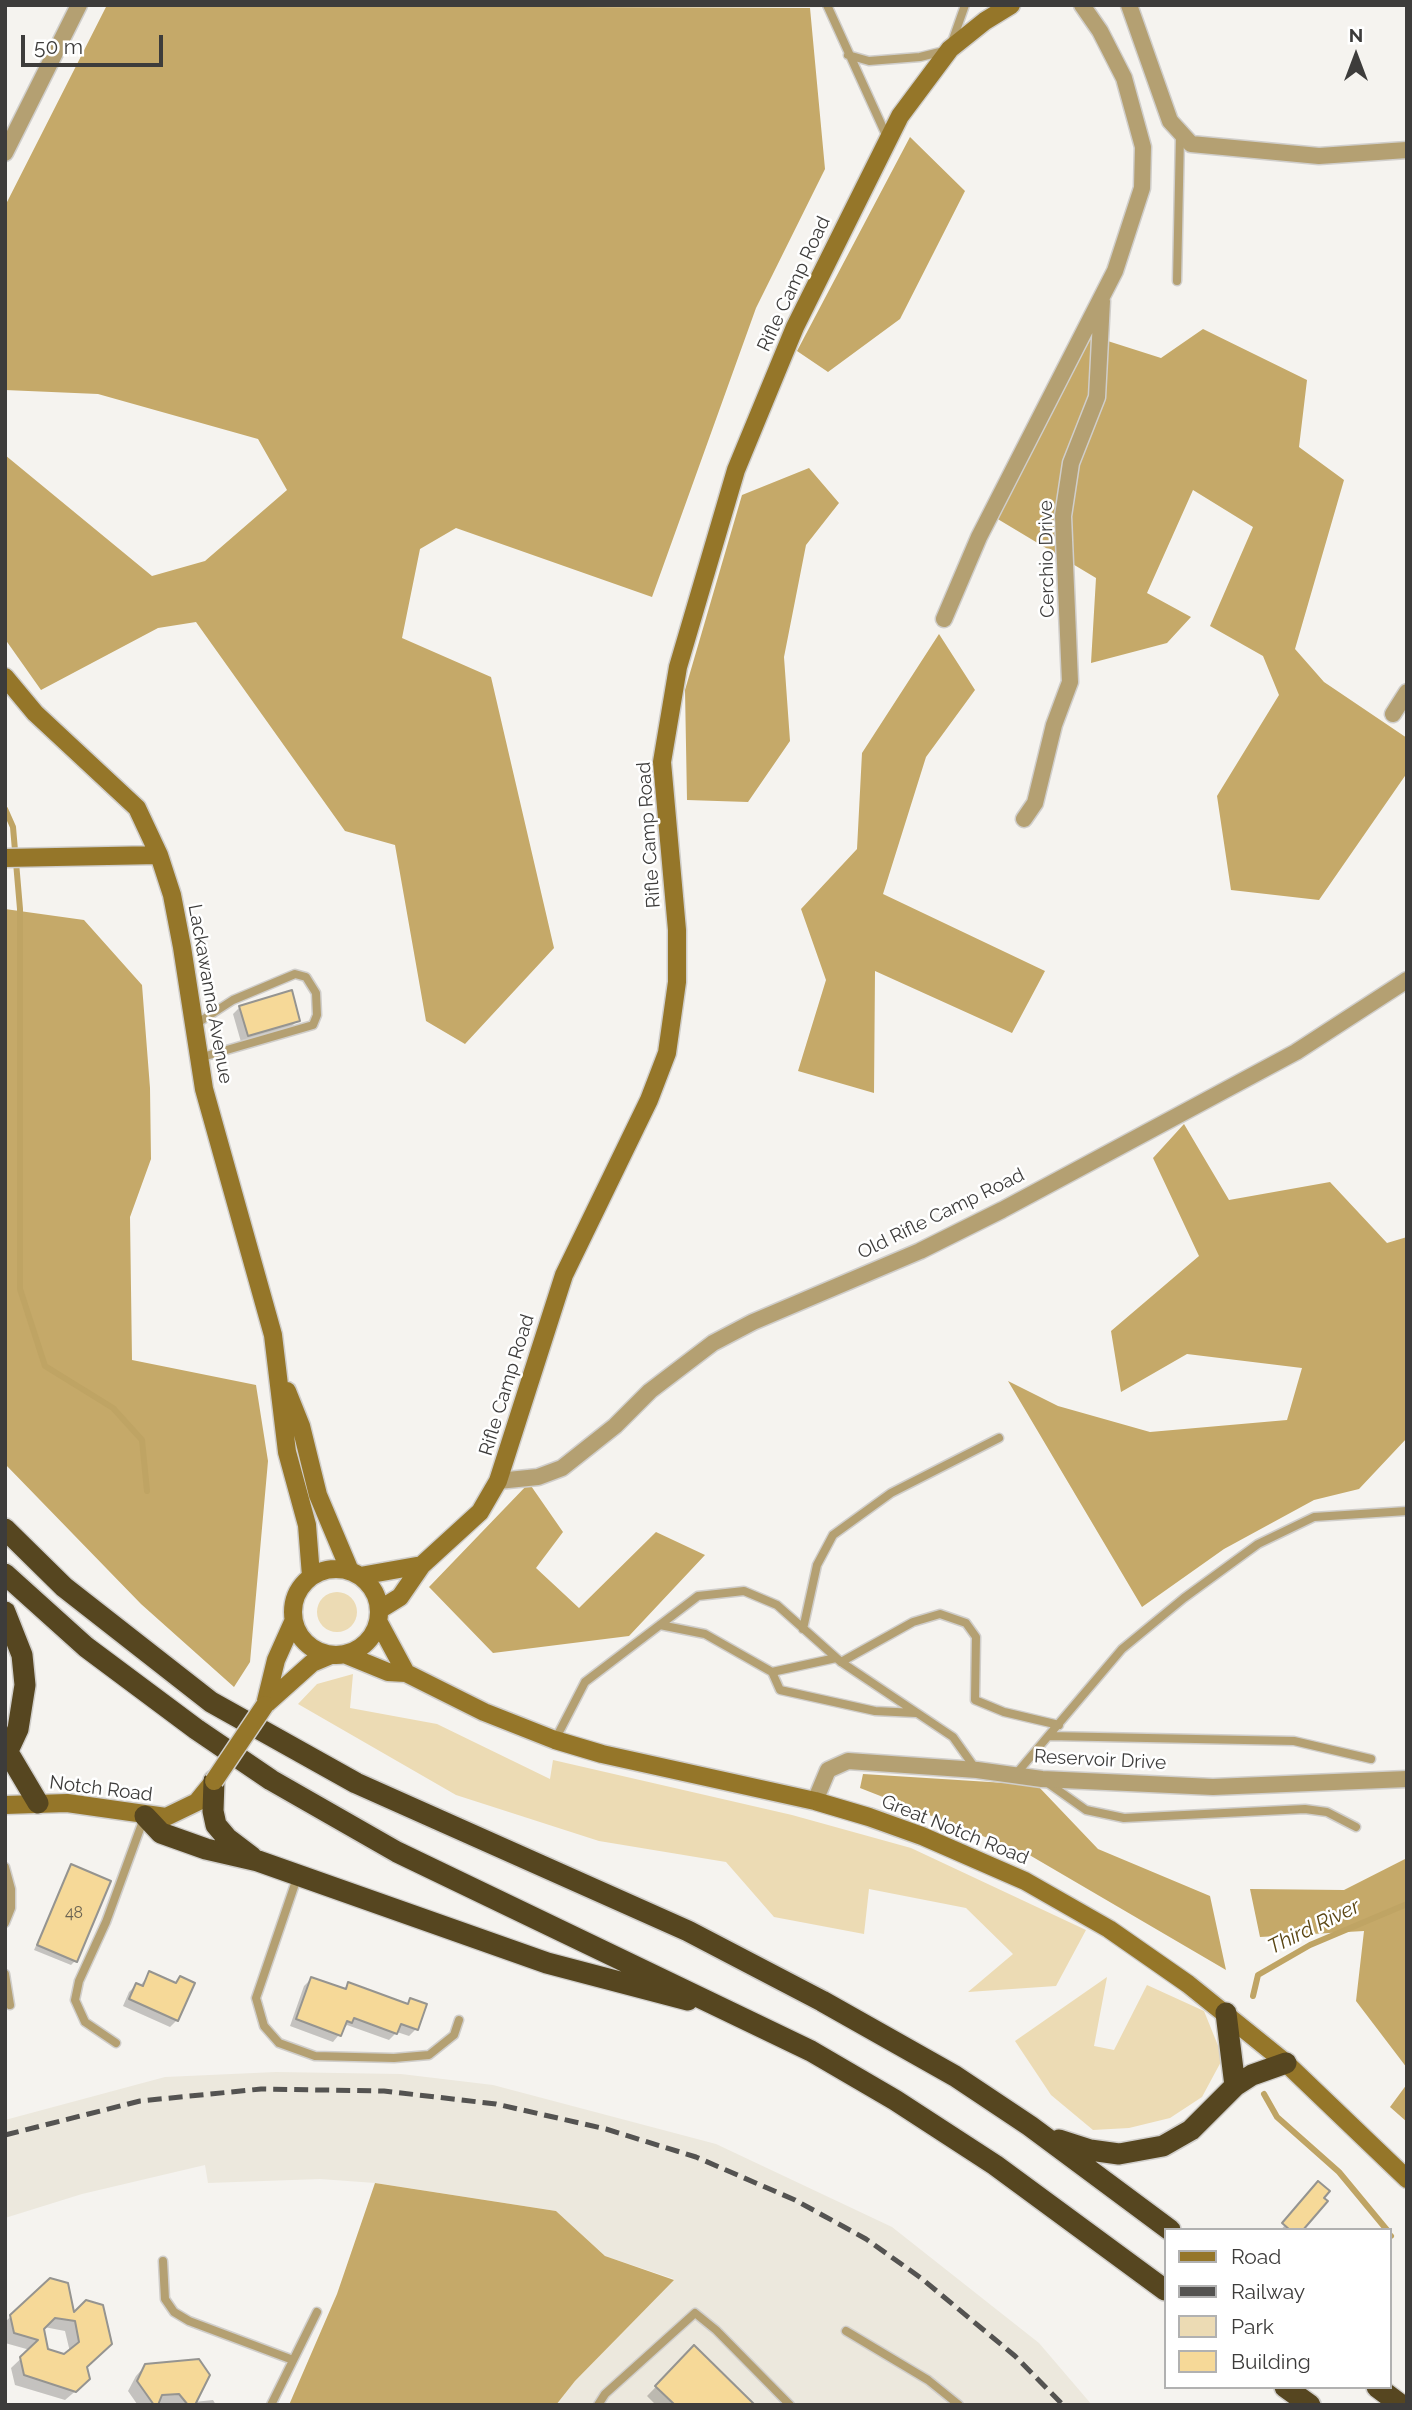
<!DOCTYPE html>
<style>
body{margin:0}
#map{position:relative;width:1412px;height:2410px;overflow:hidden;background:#f5f3ef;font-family:Raleway,sans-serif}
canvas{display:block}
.frame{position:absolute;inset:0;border:7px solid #3d3c3b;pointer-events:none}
.legend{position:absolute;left:1164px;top:2228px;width:228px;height:161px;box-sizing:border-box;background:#fff;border:2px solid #b1b1b1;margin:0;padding:9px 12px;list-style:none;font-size:21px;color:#3d3c3b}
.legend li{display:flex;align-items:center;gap:14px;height:35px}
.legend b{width:35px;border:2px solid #b1b1b1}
.north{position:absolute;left:1321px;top:21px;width:70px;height:70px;-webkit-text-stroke:5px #fff;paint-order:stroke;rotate:0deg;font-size:19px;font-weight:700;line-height:28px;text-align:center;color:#3d3c3b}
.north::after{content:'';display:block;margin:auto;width:24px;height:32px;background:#3d3c3b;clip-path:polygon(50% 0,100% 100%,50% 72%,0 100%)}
.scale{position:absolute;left:21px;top:35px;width:142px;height:32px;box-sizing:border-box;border:4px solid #3d3c3b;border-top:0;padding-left:9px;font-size:21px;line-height:24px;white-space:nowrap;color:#3d3c3b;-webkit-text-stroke:5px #fff;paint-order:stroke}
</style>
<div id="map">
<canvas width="1412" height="2410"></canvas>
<div class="frame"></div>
<ul class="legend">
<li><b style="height:9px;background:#957629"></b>Road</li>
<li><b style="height:9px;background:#545351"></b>Railway</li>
<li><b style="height:19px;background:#ecdbb4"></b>Park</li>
<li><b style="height:19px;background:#f6d998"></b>Building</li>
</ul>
<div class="north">N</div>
<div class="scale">50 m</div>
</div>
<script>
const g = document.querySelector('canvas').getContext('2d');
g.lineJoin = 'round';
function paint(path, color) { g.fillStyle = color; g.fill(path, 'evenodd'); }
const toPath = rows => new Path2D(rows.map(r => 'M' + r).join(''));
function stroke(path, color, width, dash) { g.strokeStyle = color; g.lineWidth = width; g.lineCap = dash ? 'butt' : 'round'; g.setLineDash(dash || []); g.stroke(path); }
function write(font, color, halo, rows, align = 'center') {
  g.font = font + ' Raleway,sans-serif'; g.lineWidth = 5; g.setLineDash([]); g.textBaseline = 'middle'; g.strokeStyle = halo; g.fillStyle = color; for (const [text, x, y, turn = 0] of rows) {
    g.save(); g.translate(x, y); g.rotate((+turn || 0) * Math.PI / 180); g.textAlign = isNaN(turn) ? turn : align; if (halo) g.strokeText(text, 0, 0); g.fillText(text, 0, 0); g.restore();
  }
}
paint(toPath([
 [276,2072,401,2074,493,2085,716,2144,892,2227,1039,2343,1092,2405,556,2405,575,2381,674,2279,605,2256,556,2211,375,2183,320,2179,208,2183,205,2165,82,2194,5,2218,5,2120,165,2077]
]), '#ece8dd');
paint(toPath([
 '317 1612a20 20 0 1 1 40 0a20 20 0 1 1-40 0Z',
 [353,1674,350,1708,437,1724,550,1779,553,1760,792,1815,911,1848,1086,1930,1056,1986,968,1992,1013,1954,966,1908,869,1889,864,1934,774,1917,726,1862,599,1841,456,1795,298,1704,317,1684],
 [1107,1977,1094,2046,1114,2050,1147,1985,1204,2011,1223,2058,1202,2097,1170,2118,1129,2128,1093,2130,1051,2095,1015,2041]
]), '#ecdbb4');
paint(toPath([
 [107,5,810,8,825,169,756,308,652,597,456,528,420,549,402,638,491,677,554,948,465,1044,426,1021,395,845,345,831,196,622,158,628,41,690,5,639,5,455,152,576,205,561,287,490,258,439,98,394,5,390,5,206],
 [910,137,965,191,900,319,828,372,797,351],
 [1203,329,1307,380,1299,447,1344,480,1295,649,1324,682,1407,738,1407,773,1319,900,1231,890,1217,796,1279,695,1263,656,1210,626,1253,527,1193,490,1147,593,1191,617,1167,643,1091,663,1096,578,996,518,1092,336,1161,358],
 [809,468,839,503,806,545,784,657,790,741,748,802,687,800,685,690,742,495],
 [939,634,975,690,926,757,883,894,1045,971,1012,1033,875,971,874,1093,798,1071,826,980,801,909,857,849,862,753],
 [5,909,84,920,142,985,150,1088,151,1159,130,1217,132,1360,256,1385,268,1461,250,1662,234,1687,141,1604,5,1464],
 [1184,1124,1229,1200,1330,1182,1387,1243,1407,1237,1407,1438,1359,1489,1314,1500,1224,1549,1142,1607,1008,1381,1058,1406,1150,1432,1287,1420,1302,1368,1187,1354,1121,1392,1111,1331,1199,1256,1153,1158],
 [529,1483,563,1532,536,1568,579,1608,656,1532,705,1555,629,1636,493,1653,429,1587],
 [863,1774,1037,1785,1098,1849,1210,1896,1226,1970,1026,1853,860,1788],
 [1407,1858,1407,2068,1356,2001,1364,1931,1260,1937,1250,1889,1344,1890],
 [1407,2084,1407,2122,1390,2107],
 [375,2183,556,2211,605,2256,674,2280,575,2381,556,2405,289,2405,337,2294]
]), '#c5a969');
paint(toPath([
 [240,1007,298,1020,291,1027,241,1042,233,1014],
 [72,1866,75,1961,71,1965,34,1950],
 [150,1973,174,1984,180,1978,177,2020,170,2027,123,2006,129,1992,136,1985,140,1986],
 [311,1979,343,1990,348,1984,405,2005,411,2000,416,2029,409,2036,397,2032,389,2040,347,2025,333,2042,290,2026,304,1986],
 [1313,2188,1322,2198,1301,2230,1281,2230],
 [50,2280,73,2315,102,2306,78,2389,65,2400,15,2385,11,2368,30,2350,5,2343,5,2322],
 [44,2327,65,2331,70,2352,64,2356,47,2351],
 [694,2348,753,2405,656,2405,647,2396],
 [146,2365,194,2402,213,2400,216,2405,126,2405,137,2404,128,2391,136,2376]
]), '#0003');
stroke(toPath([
 [5,809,13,827,20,909,20,1289,45,1366,113,1408,142,1440,147,1491],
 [1253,1996,1258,1975,1310,1945,1407,1904],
 [1264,2094,1277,2117,1339,2172,1387,2230],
 [1389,2234,1391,2236]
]), '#bfa464', 6);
const building = toPath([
 [292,990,300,1021,248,1036,239,1006,292,990],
 [71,1864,111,1881,77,1962,37,1945,71,1864],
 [149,1971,176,1983,180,1976,195,1983,178,2021,129,1999,136,1983,143,1986,149,1971],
 [311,1977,346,1989,348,1982,408,2004,410,1998,427,2004,418,2030,401,2024,397,2034,354,2018,352,2023,347,2021,341,2036,296,2019,311,1977],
 [1318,2181,1330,2191,1324,2198,1328,2201,1303,2230,1290,2230,1282,2223,1318,2181],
 [50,2278,68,2283,74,2312,86,2300,103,2305,112,2344,87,2367,90,2379,76,2392,24,2375,20,2357,38,2340,14,2333,10,2315,50,2278],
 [55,2318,75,2321,79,2342,64,2354,48,2349,44,2329,55,2318],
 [694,2345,755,2405,675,2405,655,2386,694,2345],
 [199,2359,210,2375,195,2405,188,2405,179,2394,162,2395,158,2405,154,2405,137,2381,145,2364,199,2359]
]);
paint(building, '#f6d998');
stroke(building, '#959490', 2);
const lane = toPath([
 [827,5,887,137],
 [952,42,965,5],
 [848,55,869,61,920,57,944,51],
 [1177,281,1180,135],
 [196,1024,233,1000,295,974,306,977,316,993,317,1015,313,1025,199,1058],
 [660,1625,705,1634,772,1672,780,1690,875,1711,916,1713],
 [803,1629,817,1565,833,1535,891,1493,999,1438],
 [841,1662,913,1622,940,1614,966,1623,976,1637,975,1700,1004,1712,1059,1725],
 [772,1672,836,1658],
 [1049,1736,1294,1741,1371,1759],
 [555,1740,585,1682,698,1596,744,1591,777,1605,841,1662,953,1737,975,1768],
 [1016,1774,1122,1649,1184,1598,1258,1544,1314,1517,1407,1511],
 [1045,1781,1086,1810,1124,1818,1305,1809,1327,1812,1356,1827],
 [5,1867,11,1889,11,1908,5,1923],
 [298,1875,256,1998,264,2026,279,2043,315,2056,394,2058,429,2055,454,2035,459,2020],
 [5,1974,10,2005],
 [116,2043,85,2022,75,2000,79,1981,106,1922,144,1818],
 [163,2261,165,2299,174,2312,189,2321,293,2360],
 [846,2331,928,2380,959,2405],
 [271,2405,317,2312],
 [598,2405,605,2394,695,2313,716,2330,790,2405]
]);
const street = toPath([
 [1129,5,1170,121,1191,144,1319,156,1407,150],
 [5,153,79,5],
 [944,619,979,537,1115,271,1142,188,1143,147,1124,78,1100,31,1082,5],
 [1393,714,1407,692],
 [1024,819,1035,803,1054,725,1070,682,1063,516,1071,463,1097,397,1102,301],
 [498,1481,538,1477,562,1468,615,1426,650,1391,713,1343,753,1322,920,1251,1002,1210,1296,1052,1407,980],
 [815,1801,828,1770,848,1761,977,1770,1042,1779,1213,1787,1407,1779]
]);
const secondary = toPath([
 [5,677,35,713,137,808,159,855,172,895,182,947,204,1089,273,1335,287,1452,307,1525,311,1576],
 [5,858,159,855],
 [287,1391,301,1426,318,1495,350,1571],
 '293 1612a43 43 0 1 1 86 0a43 43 0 1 1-86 0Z',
 [360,1576,422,1565],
 [379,1610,400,1597,422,1565,480,1512,498,1481,564,1275,649,1100,667,1053,677,982,677,930,662,762,678,667,736,470,795,327,900,116,950,49,985,21,1011,5],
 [378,1621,406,1673],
 [344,1654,388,1672,406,1673,484,1712,555,1740,602,1754,815,1801,869,1817,922,1836,1025,1881,1109,1929,1188,1984,1286,2063,1407,2179],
 [265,1705,276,1660,293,1622],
 [265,1705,312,1663,331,1655],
 [5,1805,67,1803,166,1817,197,1802,214,1781]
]);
const highway = toPath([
 [5,1529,64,1587,211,1702,356,1783,688,1931,822,2001,955,2076,1030,2126,1170,2230],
 [5,1574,86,1647,196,1729,271,1780,397,1852,811,2051,895,2100,995,2165,1165,2290],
 [5,1612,22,1655,25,1685,18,1729,5,1757],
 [9,1754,38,1803],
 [214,1781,213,1811,216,1825,227,1838,252,1857],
 [145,1816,161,1833,206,1849,258,1861,547,1963,688,2000],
 [1226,2013,1235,2086],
 [1059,2140,1090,2150,1119,2154,1163,2146,1191,2130,1235,2086,1252,2075,1286,2063],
 [1285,2387,1310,2405],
 [1377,2387,1401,2405]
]);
stroke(lane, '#d0cecb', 11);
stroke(street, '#d0cecb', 19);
stroke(secondary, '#d0cecb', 21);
stroke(highway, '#d0cecb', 24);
stroke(lane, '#b4a072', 8);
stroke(street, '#b4a072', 16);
stroke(secondary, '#957629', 18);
stroke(highway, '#564620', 21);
stroke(toPath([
 [5,2135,140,2101,261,2089,384,2091,496,2104,606,2129,696,2157,795,2200,866,2239,921,2278,1015,2356,1063,2405]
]), '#545351', 5, [14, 7]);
const secondaryBridge = toPath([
 [214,1781,265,1705]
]);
stroke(secondaryBridge, '#d0cecb', 21, []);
stroke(secondaryBridge, '#957629', 18);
write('16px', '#6b6352', null, [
 ["48",74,1913]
]);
write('19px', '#3d3c3b', '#fff', [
 ["Rifle Camp Road",794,284,-65],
 ["Cerchio Drive",1047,559,-91],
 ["Rifle Camp Road",649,835,-94],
 ["Lackawanna Avenue",210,994,80],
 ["Old Rifle Camp Road",941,1214,-26],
 ["Rifle Camp Road",507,1385,-73],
 ["Reservoir Drive",1100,1760,3],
 ["Notch Road",101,1789,7],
 ["Great Notch Road",955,1830,22]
]);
write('italic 21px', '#5b4715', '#fff', [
 ["Third River",1314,1927,-26]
]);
</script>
